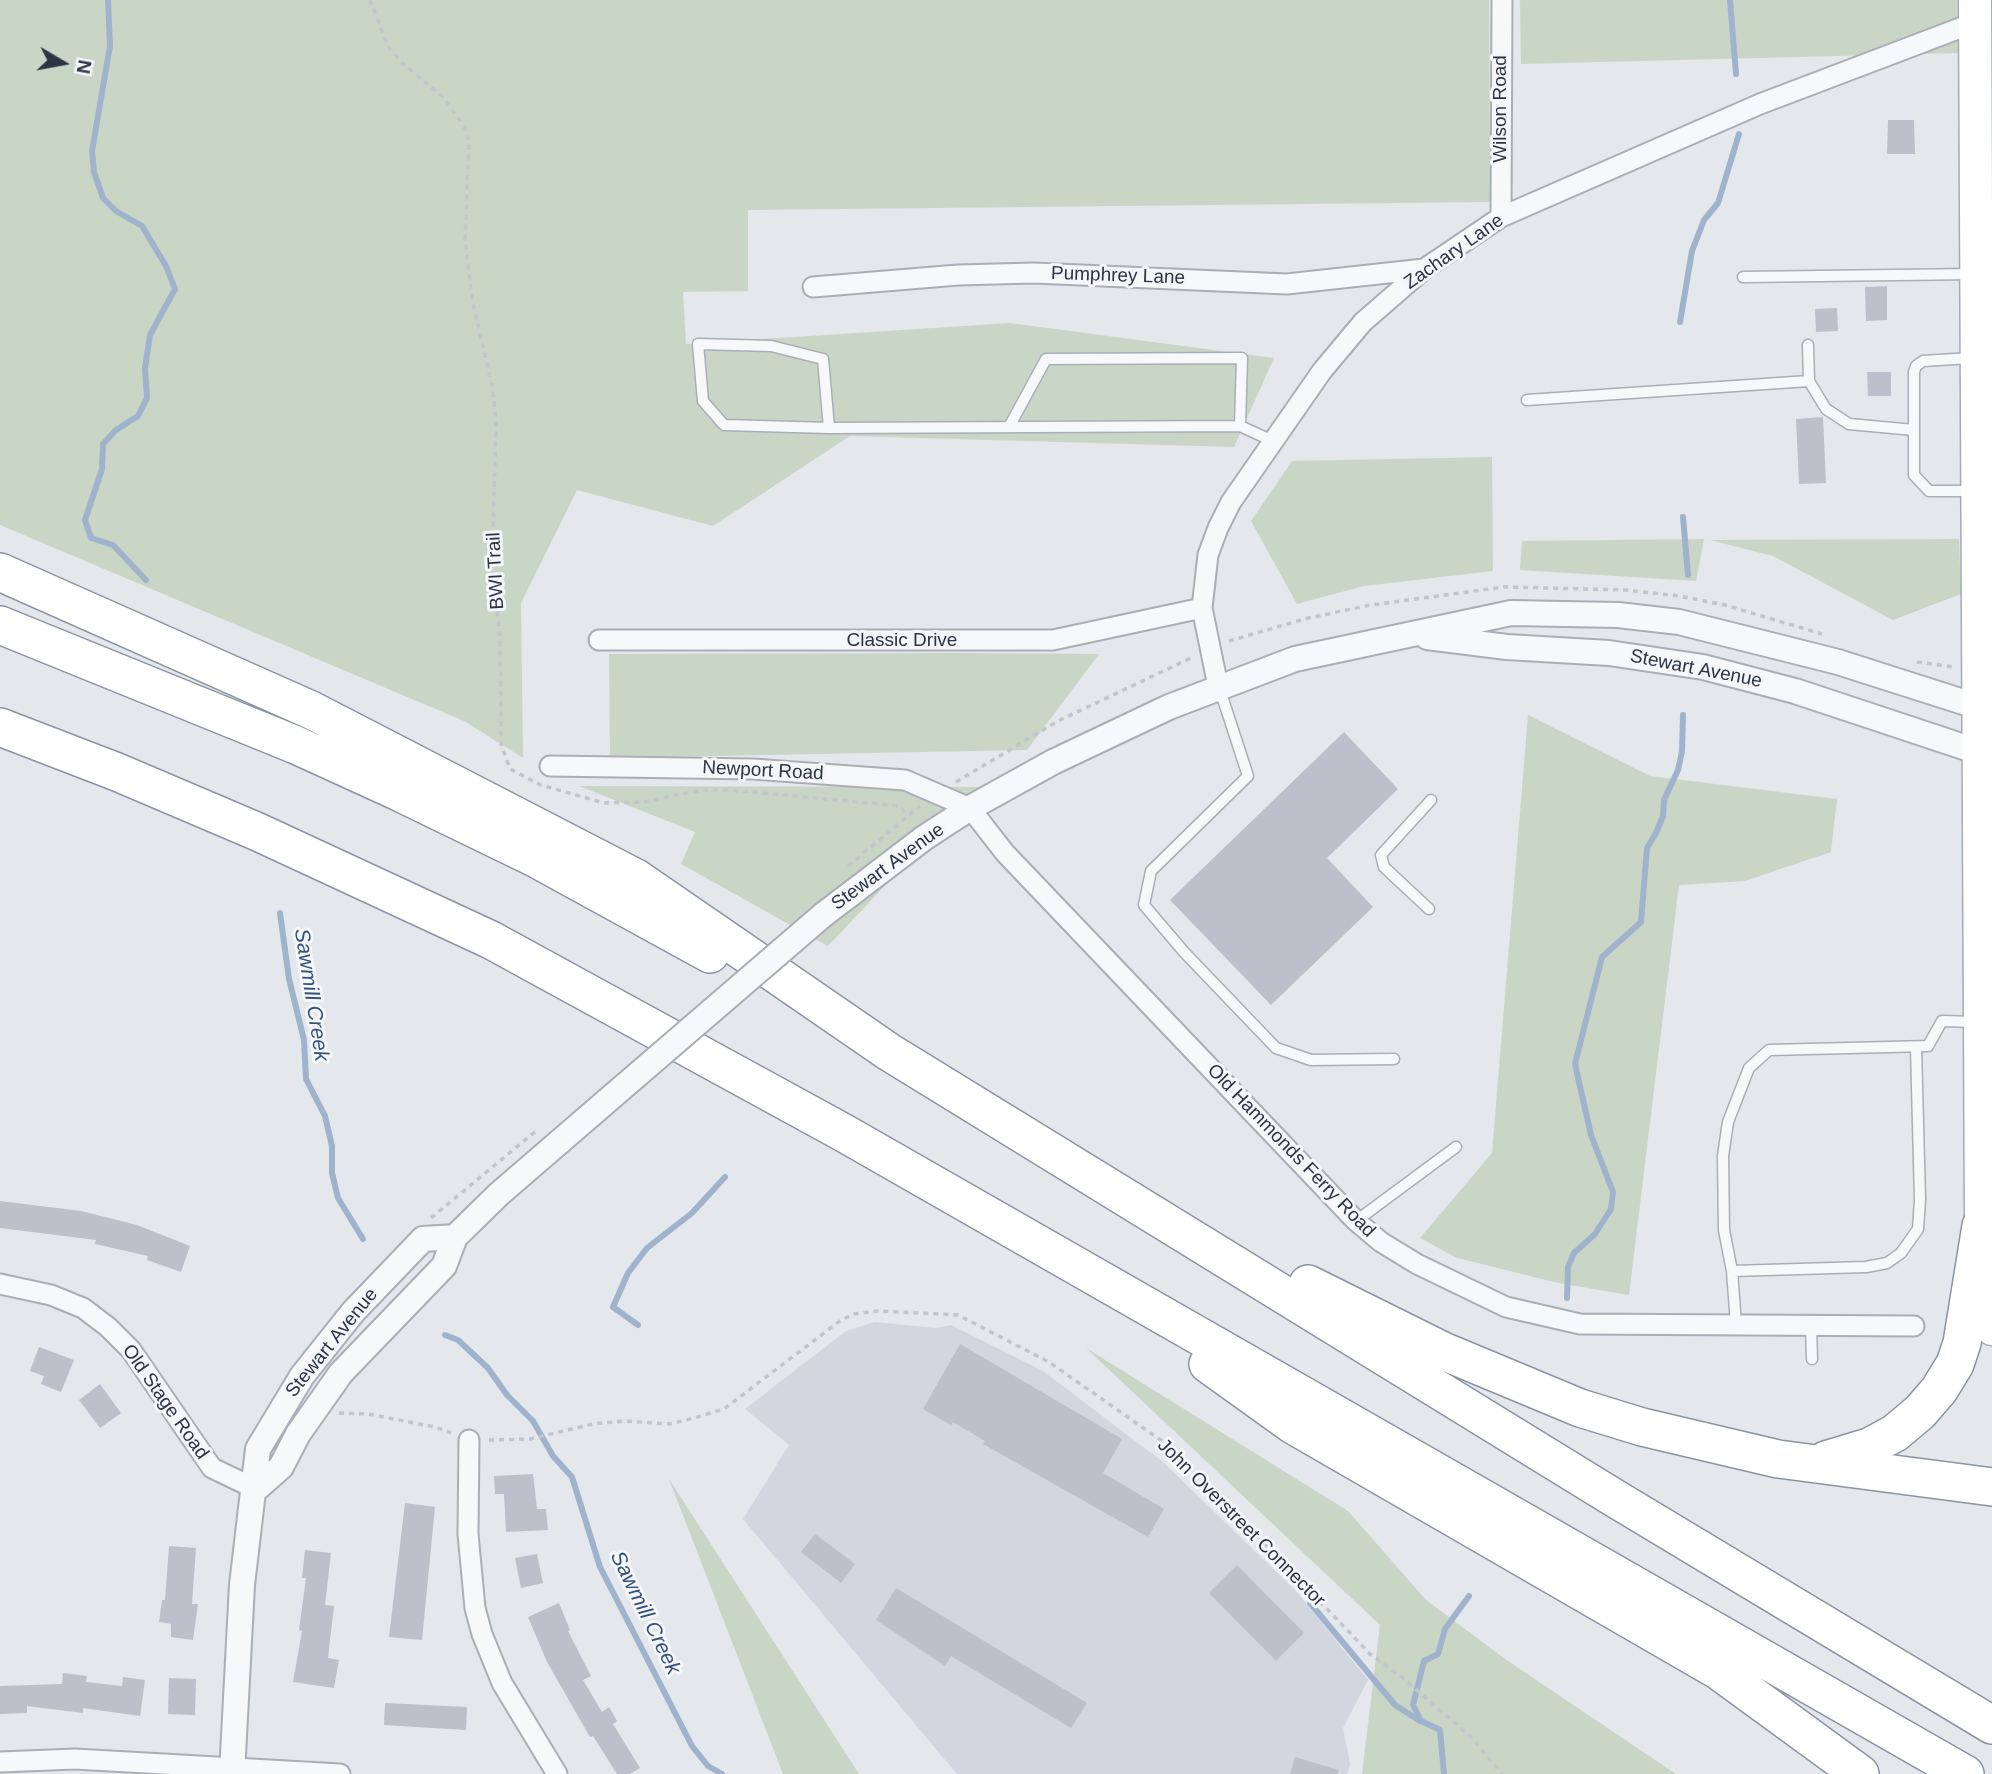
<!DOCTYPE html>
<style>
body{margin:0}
#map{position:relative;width:1992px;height:1774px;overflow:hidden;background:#e4e7ec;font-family:Arial,sans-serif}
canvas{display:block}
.north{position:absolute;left:28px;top:28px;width:70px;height:70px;-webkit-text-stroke:5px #f4f6f9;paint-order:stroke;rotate:100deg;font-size:19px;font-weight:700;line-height:28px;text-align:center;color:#2b3445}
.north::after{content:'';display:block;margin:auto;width:24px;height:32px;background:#2b3445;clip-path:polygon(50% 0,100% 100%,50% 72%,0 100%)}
</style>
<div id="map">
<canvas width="1992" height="1774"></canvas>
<div class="north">N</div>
</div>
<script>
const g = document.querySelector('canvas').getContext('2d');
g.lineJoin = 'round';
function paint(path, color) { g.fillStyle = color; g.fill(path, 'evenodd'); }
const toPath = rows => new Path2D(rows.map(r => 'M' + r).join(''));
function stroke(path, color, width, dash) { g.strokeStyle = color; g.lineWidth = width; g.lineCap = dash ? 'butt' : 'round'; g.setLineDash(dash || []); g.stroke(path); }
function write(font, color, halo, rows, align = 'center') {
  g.font = font + ' Arial,sans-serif'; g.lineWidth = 6; g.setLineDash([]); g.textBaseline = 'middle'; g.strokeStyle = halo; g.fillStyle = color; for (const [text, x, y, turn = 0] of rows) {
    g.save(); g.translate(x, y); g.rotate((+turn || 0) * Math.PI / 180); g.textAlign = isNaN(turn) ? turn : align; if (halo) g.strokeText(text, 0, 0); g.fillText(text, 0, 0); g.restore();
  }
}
paint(toPath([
 [875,1322,935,1328,951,1325,1043,1371,1163,1462,1296,1591,1368,1680,1343,1728,1350,1764,1347,1774,957,1774,743,1519,789,1445,745,1409,846,1331]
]), '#d2d6de');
paint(toPath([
 [0,0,1489,0,1490,202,748,210,748,291,683,292,686,344,1010,323,1274,358,1234,447,850,436,713,526,577,490,521,603,523,758,464,721,0,525],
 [1520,0,1957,0,1958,53,1521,64],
 [1492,457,1493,571,1364,586,1297,604,1251,521,1292,461],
 [1704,539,1696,581,1520,570,1522,541],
 [1959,539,1961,594,1893,620,1773,556,1710,540],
 [609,654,959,653,1099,654,1027,750,610,758],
 [1528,715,1650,776,1837,799,1831,852,1745,881,1679,885,1629,1295,1558,1283,1457,1258,1420,1238,1492,1153],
 [579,786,978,787,828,946,681,864,695,832],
 [1086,1348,1348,1511,1426,1600,1508,1661,1676,1774,1362,1774,1380,1625],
 [669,1479,859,1774,783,1774]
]), '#c9d6c5');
stroke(toPath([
 [108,0,110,46,92,151,94,172,103,198,116,211,142,226,166,266,175,289,150,335,145,368,147,398,138,416,116,430,103,444,102,469,85,520,91,538,113,545,146,580],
 [1730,0,1736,74],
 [1680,322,1692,251,1704,220,1718,203,1739,134],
 [1683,517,1688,575],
 [280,913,289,979,304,1040,306,1079,325,1116,332,1146,332,1173,338,1198,363,1239],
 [1567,1298,1568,1267,1574,1253,1595,1234,1611,1209,1613,1192,1591,1135,1575,1064,1602,957,1641,922,1647,848,1656,833,1663,816,1664,800,1678,770,1682,751,1683,715],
 [638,1325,613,1307,628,1273,647,1248,692,1213,725,1177],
 [445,1335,458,1340,488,1368,507,1395,533,1421,553,1456,572,1477,600,1567,692,1746,708,1766,722,1774],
 [1310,1603,1395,1705,1420,1721],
 [1444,1774,1440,1730,1421,1721,1413,1705,1424,1661,1438,1654,1445,1629,1469,1596]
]), '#9fb4cc', 6);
paint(toPath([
 [1888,120,1914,120,1915,154,1887,154],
 [1887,286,1887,320,1866,321,1865,287],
 [1837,308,1838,331,1816,332,1815,309],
 [1867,372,1891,372,1891,396,1868,396],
 [1823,417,1826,483,1799,484,1796,419],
 [1344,732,1398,789,1327,858,1373,907,1271,1005,1170,900],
 [0,1201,81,1211,137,1225,190,1246,181,1272,147,1260,148,1256,95,1244,96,1240,0,1228],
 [960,1344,1122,1439,1103,1473,1164,1509,1148,1537,983,1444,985,1441,953,1422,951,1425,923,1409],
 [39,1347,74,1360,61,1392,41,1384,44,1376,30,1371],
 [100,1384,121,1413,100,1428,79,1400],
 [533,1474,537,1509,546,1509,548,1530,506,1532,504,1494,495,1494,494,1476],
 [405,1503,435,1507,422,1640,389,1637],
 [815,1534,855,1564,841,1583,801,1552],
 [169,1546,196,1548,192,1604,198,1604,193,1640,171,1637,171,1624,159,1622,162,1600,165,1600],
 [305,1550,331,1553,325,1605,334,1606,328,1658,339,1660,334,1688,293,1682,302,1631,299,1630,306,1578,302,1578],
 [537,1554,543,1583,521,1588,515,1558],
 [1237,1565,1304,1633,1276,1661,1209,1593],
 [896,1588,1087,1703,1071,1728,951,1656,945,1666,876,1620],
 [559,1603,570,1630,568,1631,591,1676,583,1680,602,1712,609,1707,617,1721,613,1724,640,1768,630,1774,617,1774,593,1736,590,1737,547,1662,528,1617],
 [63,1673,87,1676,86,1682,122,1686,123,1677,145,1680,140,1716,83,1708,83,1713,27,1706,27,1713,0,1714,0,1686,62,1684],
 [169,1678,196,1679,195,1715,168,1714],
 [385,1703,467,1707,466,1730,384,1725],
 [1295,1757,1339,1770,1338,1774,1290,1774]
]), '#bbc0ca');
const service = toPath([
 [1743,277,1974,274],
 [1808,345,1809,381,1826,409,1849,424,1914,430],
 [1971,358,1923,361,1916,366,1914,372,1914,475,1929,491,1974,491],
 [1527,400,1809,381],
 [1009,427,1046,359,1242,358,1240,426],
 [829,428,823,359,771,346,698,344,703,401,724,425,829,428,1240,426,1273,441],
 [1220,690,1248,776,1151,871,1144,905,1184,952,1276,1048,1311,1060,1394,1059],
 [1429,909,1384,867,1381,855,1431,800],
 [1356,1221,1456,1147],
 [1732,1271,1866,1267,1887,1263,1901,1253,1918,1229,1920,1200,1916,1048],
 [1736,1324,1732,1271,1724,1230,1723,1156,1728,1122,1749,1068,1769,1050,1928,1046,1942,1021,1976,1022],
 [1811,1325,1812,1359]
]);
const minor = toPath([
 [1501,217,1502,0],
 [813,287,958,275,1034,273,1287,284,1424,269],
 [599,640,1053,640,1202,608],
 [1218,686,1202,608,1208,555,1218,528,1231,502,1322,371,1363,322,1424,269,1501,217,1760,104,1976,22],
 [550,766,753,769,905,780,970,808,1005,853,1356,1221,1381,1242,1417,1264,1506,1307,1580,1324,1914,1326],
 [0,1284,51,1295,83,1308,108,1327,131,1350,212,1468,256,1489],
 [469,1440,468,1534,475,1608,482,1634,502,1683,557,1774],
 [0,1762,75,1759,340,1774]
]);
const tertiary = toPath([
 [1427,637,1507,647,1609,653,1703,667,1795,691,1979,752],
 [823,915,924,838,970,808,1053,762,1169,707,1295,659,1511,613,1618,615,1679,622,1838,662,1979,707],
 [256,1489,281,1467,298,1434,341,1373,444,1266,455,1237,499,1194,608,1100],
 [232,1774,242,1585,258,1449,302,1376,353,1312,423,1239,455,1237]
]);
const primary = toPath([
 [1975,0,1981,1226,1992,1329]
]);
const motorway = toPath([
 [0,572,311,710,636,878,889,1052,1616,1499,1992,1725],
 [0,625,296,745,399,792,535,858,710,954],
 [0,727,117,772,258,832,491,940,844,1133,1965,1774],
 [1308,1284,1443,1351,1580,1408,1642,1427,1778,1459,1992,1487],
 [1208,1364,1293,1425,1719,1671,1860,1774],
 [1826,1460,1869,1447,1895,1433,1920,1412,1939,1390,1955,1364,1962,1343,1981,1226]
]);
stroke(service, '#a9aeb7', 13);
stroke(minor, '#a9aeb7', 23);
stroke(tertiary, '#a9aeb7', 28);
stroke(primary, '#a3abb8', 35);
stroke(motorway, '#8b94a3', 40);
stroke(toPath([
 [370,0,388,46,401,62,442,96,464,126,469,141,465,240,472,299,493,390,496,423,492,570,500,636,501,744,510,769,541,785,604,803,644,802,702,790,731,790,890,805,901,807,906,815],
 [1229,641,1308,618,1371,605,1504,587,1626,590,1679,596,1725,605,1822,634],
 [1917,662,1954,667],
 [956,782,1058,721,1193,657],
 [848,866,920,806],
 [431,1218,536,1131],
 [339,1413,368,1414,435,1427,451,1433],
 [489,1440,530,1439,593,1424,624,1421,670,1424,694,1418,724,1409,841,1320,854,1314,877,1311,958,1315,1049,1362,1162,1441,1210,1486,1370,1654,1404,1679,1471,1737,1502,1774]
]), '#c2c5cb', 3.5, [5, 5]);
stroke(service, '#f7f8fa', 10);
stroke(minor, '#f7f8fa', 19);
stroke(tertiary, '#f7f8fa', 24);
stroke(primary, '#fff', 32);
stroke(motorway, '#fff', 37);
const tertiaryBridge = toPath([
 [608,1100,823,915]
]);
stroke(tertiaryBridge, '#a9aeb7', 28, []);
stroke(tertiaryBridge, '#f7f8fa', 24);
write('19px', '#2b3445', '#f4f6f9', [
 ["Wilson Road",1501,109,-90],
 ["Zachary Lane",1454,252,-35],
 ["Pumphrey Lane",1118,276,2],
 ["BWI Trail",496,571,-93],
 ["Classic Drive",902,641],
 ["Stewart Avenue",1696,669,11],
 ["Newport Road",763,771,3],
 ["Stewart Avenue",888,867,-36],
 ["Old Hammonds Ferry Road",1291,1151,46],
 ["Stewart Avenue",332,1343,-51],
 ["Old Stage Road",165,1402,55],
 ["John Overstreet Connector",1241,1523,45]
]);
write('italic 21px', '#34527a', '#f4f6f9', [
 ["Sawmill Creek",311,995,81],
 ["Sawmill Creek",645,1613,64]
]);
</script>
